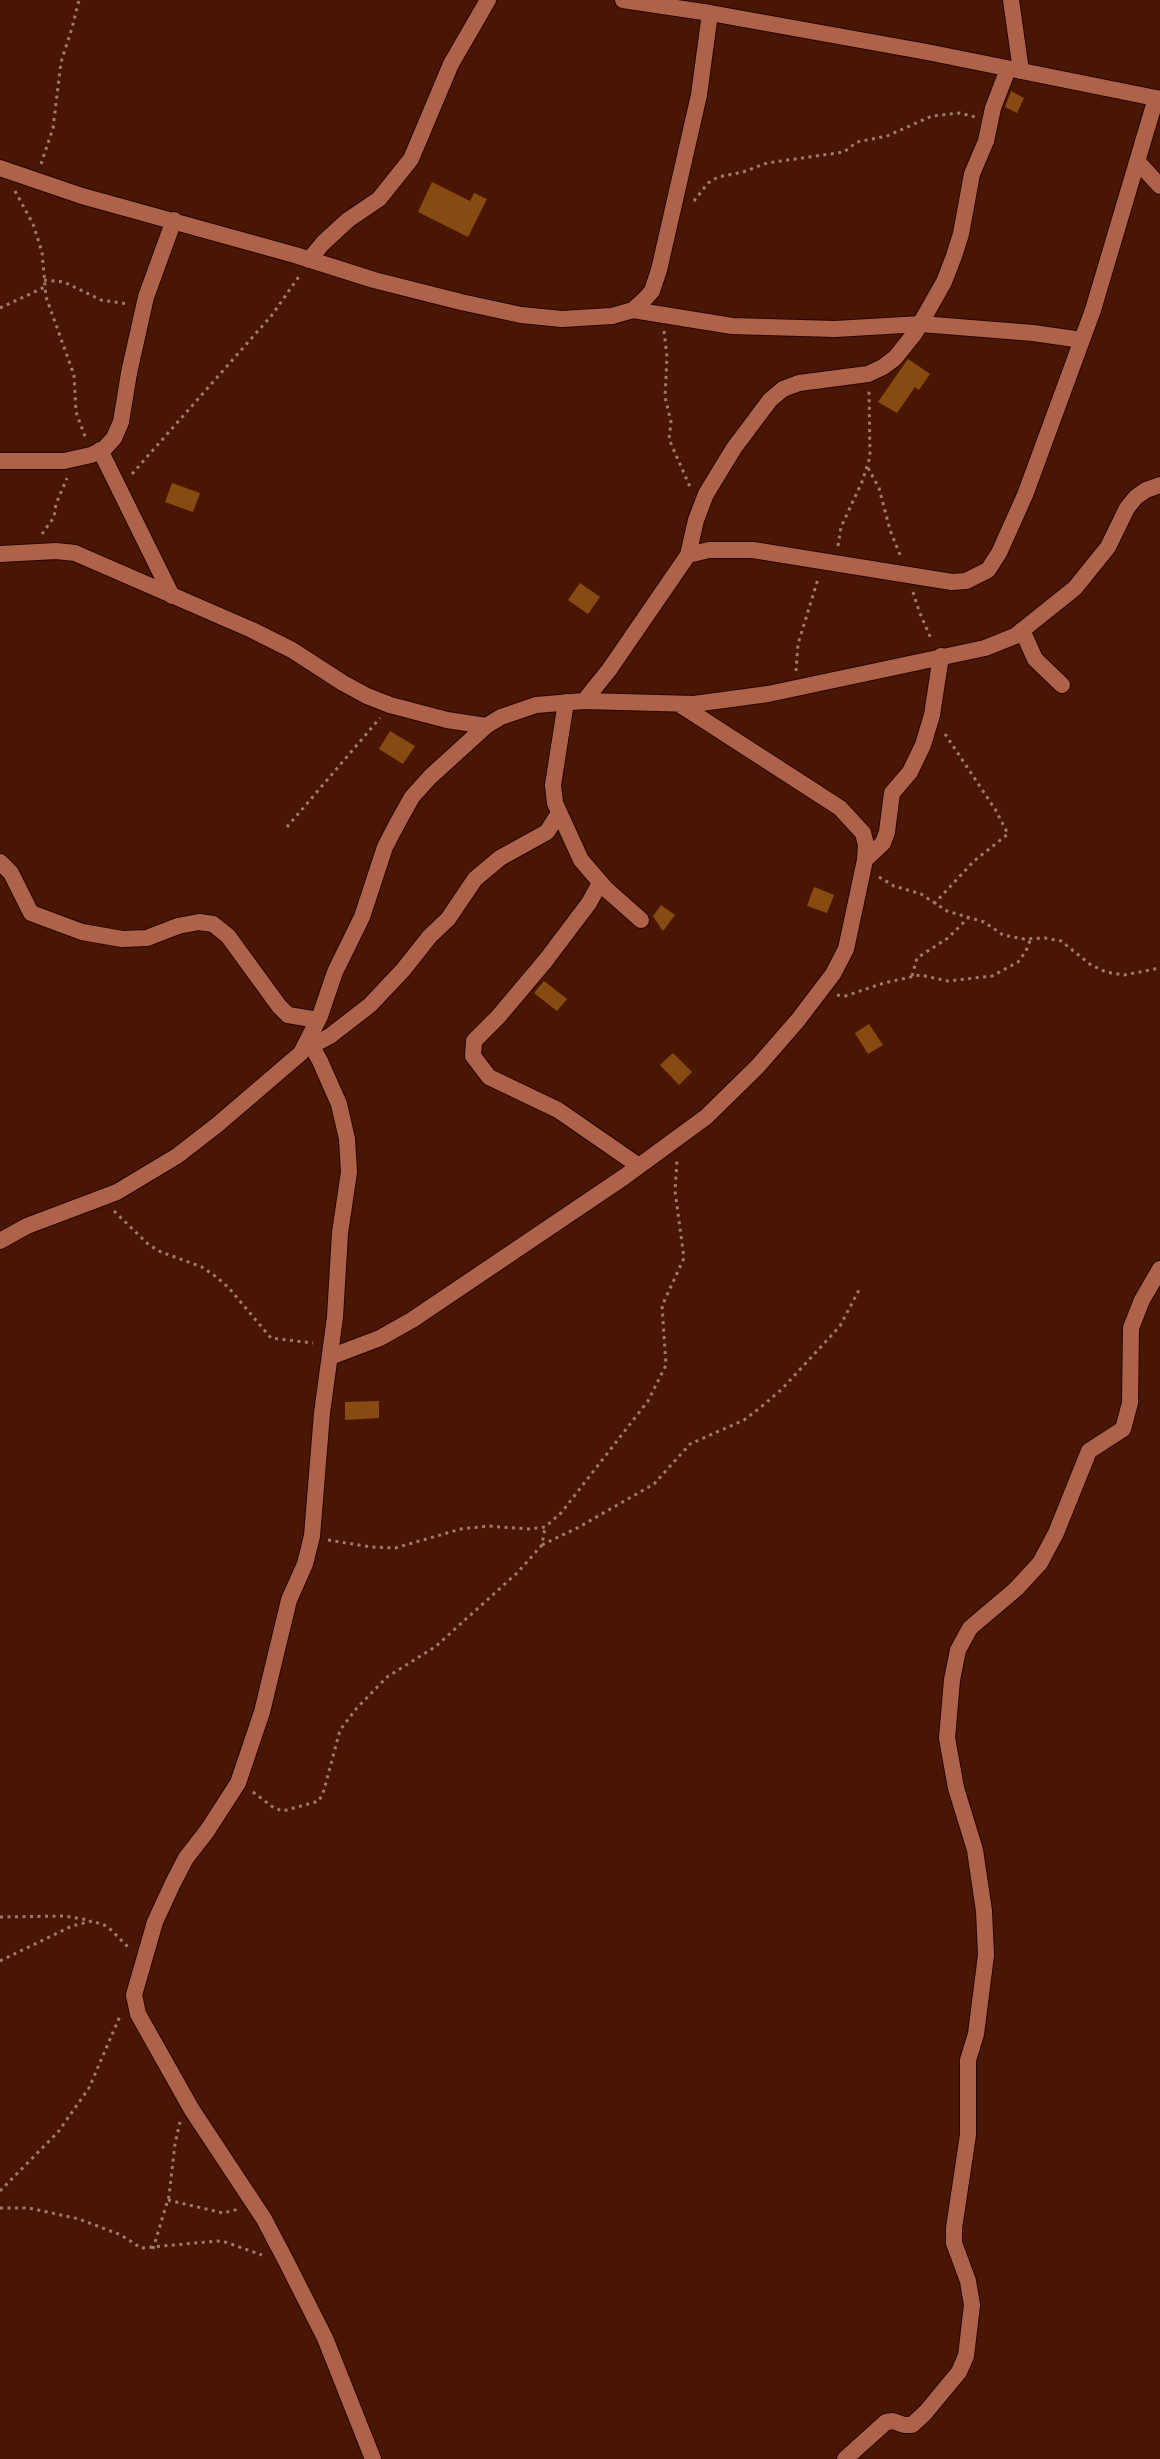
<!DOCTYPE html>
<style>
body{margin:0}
canvas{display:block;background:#4a1604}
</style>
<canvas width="1160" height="2459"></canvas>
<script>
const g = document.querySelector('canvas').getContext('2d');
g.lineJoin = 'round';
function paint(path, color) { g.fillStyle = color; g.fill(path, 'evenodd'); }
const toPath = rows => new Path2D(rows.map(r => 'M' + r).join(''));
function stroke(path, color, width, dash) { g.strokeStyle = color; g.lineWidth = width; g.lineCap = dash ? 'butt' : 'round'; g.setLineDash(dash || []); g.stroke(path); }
paint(toPath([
 [1011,91,1024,98,1017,113,1005,107],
 [432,182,470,201,474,193,487,199,468,237,418,212],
 [908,359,930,374,919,390,915,387,897,413,878,402],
 [172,483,200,493,193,512,165,502],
 [580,583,600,597,588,614,568,600],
 [390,731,415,746,403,764,379,749],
 [814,887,834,895,827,913,807,906],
 [661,905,675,915,663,931,653,916],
 [544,981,567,999,557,1011,534,993],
 [869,1024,883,1045,868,1054,855,1033],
 [673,1053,692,1072,679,1085,660,1065],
 [379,1401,379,1418,345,1420,345,1402]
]), '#874b11');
const minor = toPath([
 [623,0,710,13,927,52,1160,99],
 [1011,0,1021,71],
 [1138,162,1160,186],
 [0,168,82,196,295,255,374,280,461,302,521,315,562,319,612,316,633,310,644,300,652,291,659,270,699,95,710,13],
 [309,260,323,243,348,220,379,199,411,159,451,64,488,0],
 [633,310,732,326,835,329,921,324,1033,333,1082,340],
 [100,450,172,596],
 [0,461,64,461,91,455,104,449,114,438,121,422,129,373,146,297,174,220],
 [0,554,56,551,75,553,252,630,292,650,343,683,367,696,390,705,447,720,486,726],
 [688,555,696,520,706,494,734,448,770,400,783,389,799,383,868,374,883,367,895,358,915,333,944,282,954,256,961,234,972,174,986,141,993,108,1008,69],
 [1022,630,1035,659,1062,685],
 [584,701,609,670,688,555,709,550,753,550,952,582,966,581,988,570,999,553,1025,495,1093,310,1156,98],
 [566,702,553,785,555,803,581,860,606,889,641,920],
 [865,860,883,843,887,832,892,793,910,772,923,745,932,715,941,656],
 [0,862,11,873,31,913,82,932,122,939,147,938,178,926,199,922,213,924,228,936,279,1006,288,1015,318,1020],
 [600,883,589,903,546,960,498,1017,474,1041,473,1056,489,1077,558,1110,639,1166],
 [309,1041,320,1061,339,1104,347,1139,349,1172,340,1233,335,1317,322,1413,312,1536,305,1564,289,1600,262,1712,238,1783,207,1831,186,1858,173,1883,155,1922,134,1995,138,2014,192,2110,264,2219,286,2261,325,2338,373,2459],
 [311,1046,330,1036,370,1005,403,970,430,936,448,919,475,879,500,858,547,832,559,813],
 [0,1241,27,1226,117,1192,177,1156,217,1125,301,1053,320,1016,335,972,362,917,385,847,398,822,412,797,430,777,486,726,501,717,536,705,584,701,694,704,768,694,985,648,1015,636,1075,588,1108,547,1127,508,1136,497,1146,490,1160,485],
 [330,1357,380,1338,412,1320,624,1177,706,1117,758,1066,798,1020,833,974,846,949,865,860,866,845,863,833,840,808,679,704],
 [845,2459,886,2422,893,2421,904,2425,912,2425,925,2413,959,2372,966,2356,972,2305,968,2281,954,2243,954,2228,968,2135,968,2060,976,2034,986,1955,984,1911,975,1850,956,1788,947,1738,952,1680,958,1650,970,1628,1016,1589,1040,1563,1056,1533,1089,1451,1123,1429,1130,1403,1131,1328,1142,1300,1160,1269]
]);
stroke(minor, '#270500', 18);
stroke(toPath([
 [41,164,53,128,61,62,72,28,79,0],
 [15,191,33,224,42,252,46,297,74,375,76,412,86,439],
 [694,201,708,183,718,177,743,172,767,163,844,152,857,142,887,136,932,116,960,113,975,117],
 [44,280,64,282,101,300,128,304],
 [0,308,45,287],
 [664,331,667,357,665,397,671,422,669,439,690,487],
 [868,468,879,488,890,530,901,557],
 [132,474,272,315,300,275],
 [42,534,54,517,56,504,67,478],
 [838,546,841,527,862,482,870,457,869,391],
 [913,592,919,611,932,641],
 [796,671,798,644,818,579],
 [287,827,380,718],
 [879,877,894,886,921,894,947,911,984,922,1003,935,1024,939,1045,938,1061,941,1091,965,1106,972,1124,975,1160,968],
 [934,904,974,861,1008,834,995,809,945,734],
 [912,976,917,958,948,938,968,918],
 [837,995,845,996,884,983,920,975,948,981,992,976,1018,962,1026,951,1031,938],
 [114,1211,149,1245,161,1252,202,1267,215,1276,228,1287,271,1338,313,1343],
 [328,1540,371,1547,395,1548,461,1529,488,1526,529,1529,545,1527,561,1513,648,1401,666,1365,662,1306,684,1258,675,1191,677,1160],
 [542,1545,579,1527,654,1484,690,1444,744,1420,761,1407,782,1389,840,1326,860,1288],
 [253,1792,274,1808,283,1811,319,1801,324,1790,340,1730,356,1709,387,1677,435,1647,517,1573,542,1545,545,1527],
 [0,1917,64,1916,88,1920],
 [0,1961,72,1926,92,1921,107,1926,129,1948],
 [0,2191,58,2132,89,2088,120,2016],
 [168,2200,223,2213,239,2209],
 [0,2208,29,2208,79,2219,121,2235,141,2248,217,2241,225,2242,262,2255],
 [153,2249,169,2196,175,2144,180,2122]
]), '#9e7a6e', 3, [3, 4.5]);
stroke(minor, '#ae624a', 16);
</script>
